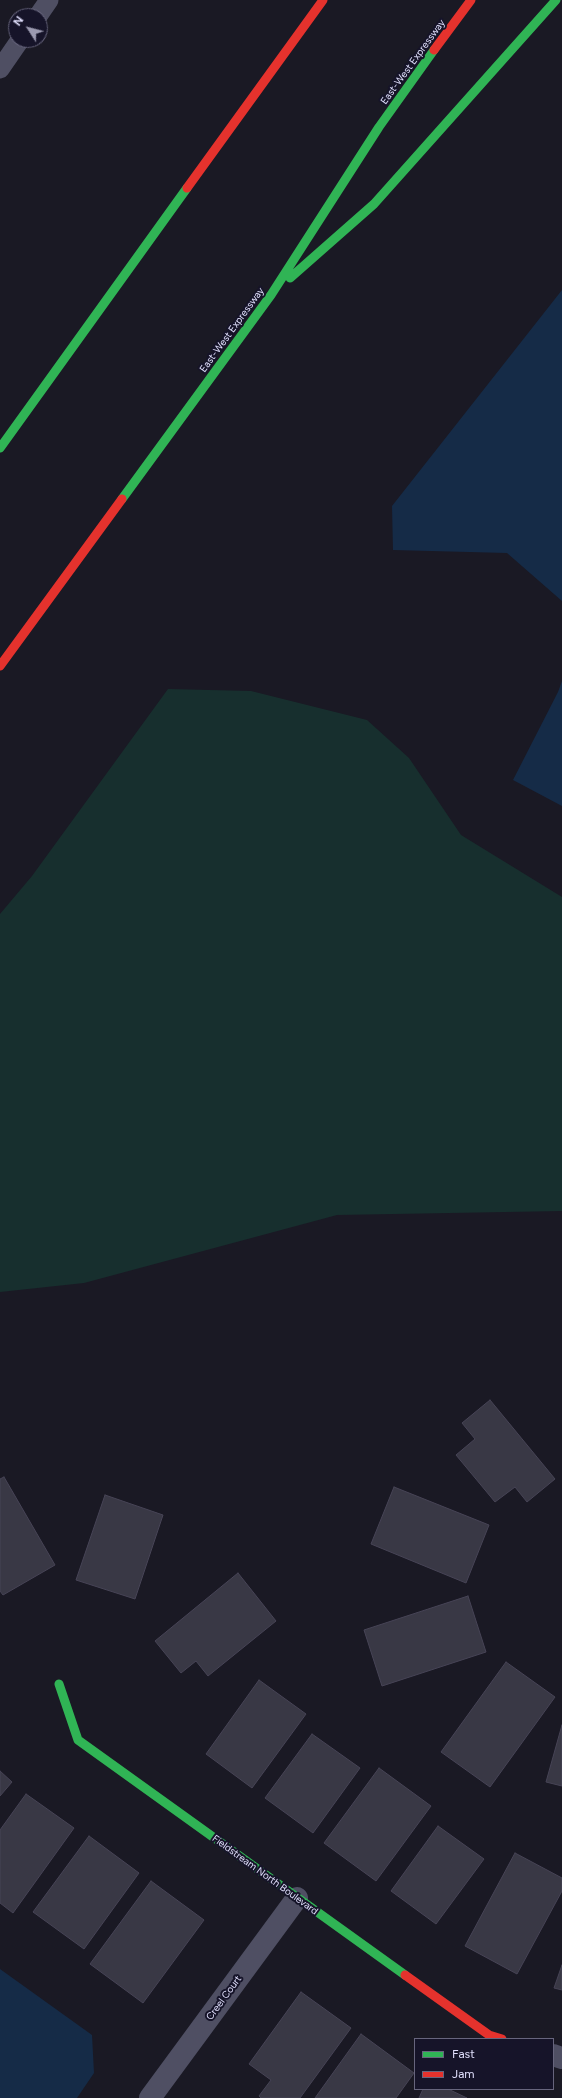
<!DOCTYPE html>
<style>
body{margin:0}
#map{position:relative;width:562px;height:2098px;overflow:hidden;background:#1a1924;font-family:Figtree,sans-serif}
canvas{display:block}
.legend{position:absolute;left:414px;top:2038px;width:140px;height:52px;box-sizing:border-box;background:#161429;border:1px solid #67657d;margin:0;padding:5px 7px;list-style:none;font-size:12px;color:#e0dffc}
.legend li{display:flex;align-items:center;gap:8px;height:20px}
.legend b{width:20px;border:1px solid #67657d}
.north{position:absolute;left:8px;top:8px;width:40px;height:40px;box-sizing:border-box;background:#161429;border:1px solid #67657d;border-radius:50%;rotate:306deg;font-size:11px;font-weight:700;line-height:16px;text-align:center;color:#e0dffc}
.north::after{content:'';display:block;margin:auto;width:14px;height:18px;background:#9b9ab0;clip-path:polygon(50% 0,100% 100%,50% 72%,0 100%)}
</style>
<div id="map">
<canvas width="562" height="2098"></canvas>
<ul class="legend">
<li><b style="height:5px;background:#30b455"></b>Fast</li>
<li><b style="height:5px;background:#e5322d"></b>Jam</li>
</ul>
<div class="north">N</div>
</div>
<script>
const g = document.querySelector('canvas').getContext('2d');
g.lineJoin = 'round';
function paint(path, color) { g.fillStyle = color; g.fill(path, 'evenodd'); }
const toPath = rows => new Path2D(rows.map(r => 'M' + r).join(''));
function stroke(path, color, width, dash) { g.strokeStyle = color; g.lineWidth = width; g.lineCap = dash ? 'butt' : 'round'; g.setLineDash(dash || []); g.stroke(path); }
function write(font, color, halo, rows, align = 'center') {
  g.font = font + ' Figtree,sans-serif'; g.lineWidth = 4; g.setLineDash([]); g.textBaseline = 'middle'; g.strokeStyle = halo; g.fillStyle = color; for (const [text, x, y, turn = 0] of rows) {
    g.save(); g.translate(x, y); g.rotate((+turn || 0) * Math.PI / 180); g.textAlign = isNaN(turn) ? turn : align; if (halo) g.strokeText(text, 0, 0); g.fillText(text, 0, 0); g.restore();
  }
}
paint(toPath([
 [168,689,251,691,367,720,409,758,461,835,562,897,562,1211,337,1215,84,1283,0,1292,0,914,32,876]
]), '#172f2e');
paint(toPath([
 [562,290,562,601,507,553,393,550,392,506],
 [562,681,562,806,513,780,558,692],
 [0,1969,92,2035,94,2073,77,2098,0,2098]
]), '#152b47');
const building = toPath([
 [490,1400,555,1479,527,1502,515,1487,495,1502,456,1455,475,1439,462,1423,490,1400],
 [4,1477,55,1565,3,1595,0,1591,0,1479,4,1477],
 [394,1487,489,1525,466,1583,371,1544,394,1487],
 [105,1495,163,1515,135,1599,76,1580,105,1495],
 [238,1573,276,1621,208,1676,196,1661,181,1673,155,1641,238,1573],
 [468,1596,486,1652,382,1686,364,1630,468,1596],
 [506,1662,555,1697,490,1787,441,1752,506,1662],
 [259,1680,306,1714,252,1788,206,1754,259,1680],
 [562,1725,562,1786,546,1782,562,1725],
 [312,1734,360,1768,313,1833,265,1798,312,1734],
 [379,1768,431,1806,376,1881,324,1843,379,1768],
 [0,1771,12,1782,0,1796,0,1771],
 [26,1794,74,1828,13,1913,0,1903,0,1830,26,1794],
 [438,1826,484,1859,436,1924,391,1891,438,1826],
 [89,1836,139,1873,84,1949,33,1912,89,1836],
 [515,1853,562,1878,562,1891,517,1974,465,1946,515,1853],
 [151,1881,204,1920,143,2003,90,1964,151,1881],
 [562,1965,562,1990,554,1988,562,1965],
 [301,1992,351,2028,300,2098,261,2098,259,2096,271,2080,249,2064,301,1992],
 [361,2034,414,2073,396,2098,315,2098,361,2034],
 [423,2089,448,2089,467,2098,419,2098,423,2089]
]);
paint(building, '#393845');
stroke(building, '#474456', 1);
stroke(toPath([
 [38,16,49,0],
 [0,69,20,40]
]), '#4f4f63', 19);
stroke(toPath([
 [553,2055,562,2058],
 [150,2098,297,1898]
]), '#4f4f63', 22);
stroke(toPath([
 [290,278,374,204,556,0],
 [0,448,187,188],
 [122,499,271,295,379,127,434,50],
 [59,1684,78,1740,405,1975]
]), '#30b455', 9);
stroke(toPath([
 [434,50,471,0],
 [187,188,323,0],
 [0,666,122,499],
 [405,1975,489,2035,502,2039]
]), '#e5322d', 9);
write('10px', '#e0dffc', '#161429', [
 ["East-West Expressway",413,62,-54],
 ["East-West Expressway",232,330,-54],
 ["Fieldstream North Boulevard",265,1875,36],
 ["Creel Court",224,1998,-54]
]);
</script>
